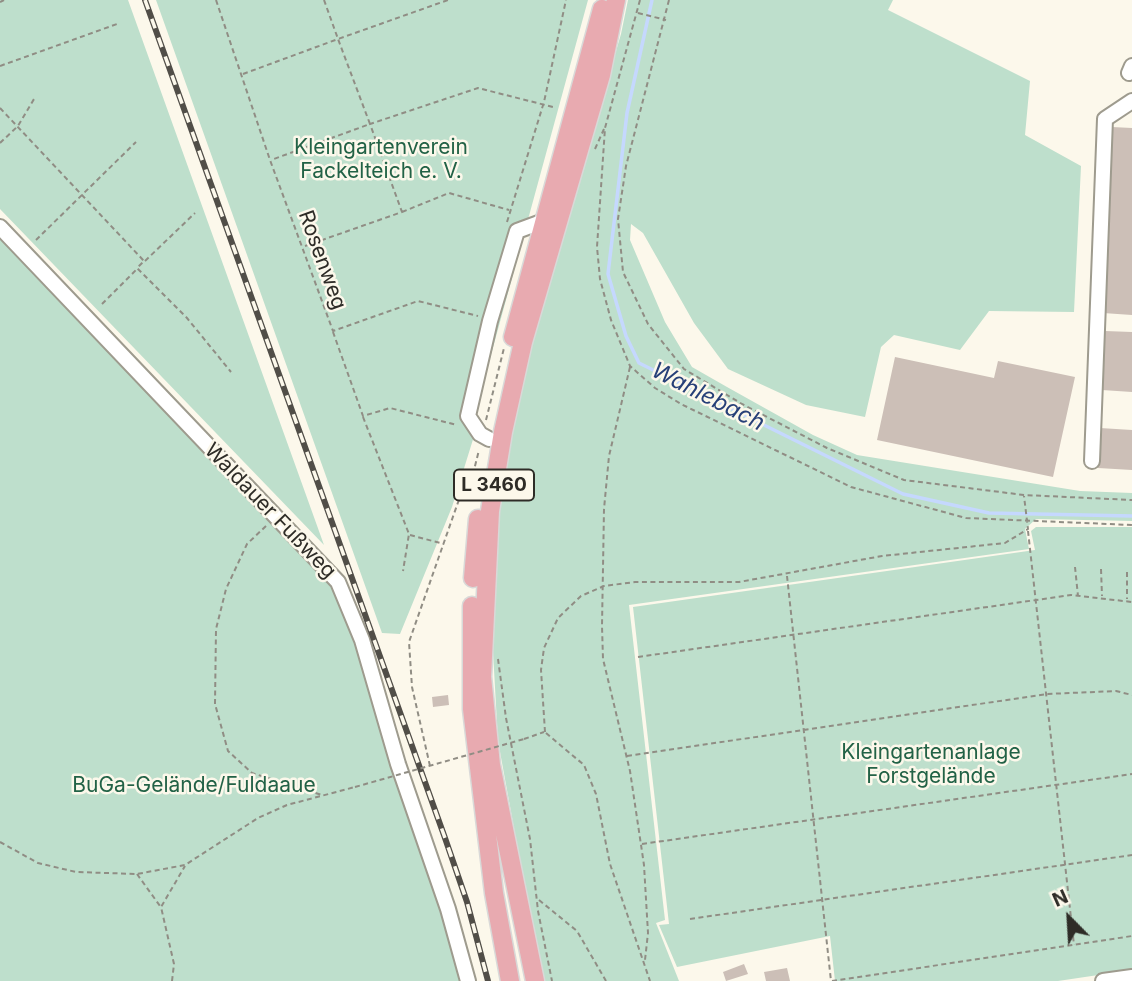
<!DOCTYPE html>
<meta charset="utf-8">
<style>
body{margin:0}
#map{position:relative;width:1132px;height:981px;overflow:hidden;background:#fcf8eb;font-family:Inter,sans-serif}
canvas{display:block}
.north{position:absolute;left:1034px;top:883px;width:70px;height:70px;-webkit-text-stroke:5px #fcf8eb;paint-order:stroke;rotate:336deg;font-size:19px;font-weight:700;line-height:28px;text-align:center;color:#2e2c27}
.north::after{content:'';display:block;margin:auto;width:24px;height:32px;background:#2e2c27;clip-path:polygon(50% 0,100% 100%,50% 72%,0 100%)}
</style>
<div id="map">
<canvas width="1132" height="981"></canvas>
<div class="north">N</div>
</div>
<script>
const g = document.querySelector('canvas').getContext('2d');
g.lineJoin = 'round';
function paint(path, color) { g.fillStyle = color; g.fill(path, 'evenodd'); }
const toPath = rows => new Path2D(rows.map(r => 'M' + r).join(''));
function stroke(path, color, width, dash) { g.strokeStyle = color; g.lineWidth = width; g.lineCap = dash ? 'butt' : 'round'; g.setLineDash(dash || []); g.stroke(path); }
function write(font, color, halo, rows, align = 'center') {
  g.font = font + ' Inter,sans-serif'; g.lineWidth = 5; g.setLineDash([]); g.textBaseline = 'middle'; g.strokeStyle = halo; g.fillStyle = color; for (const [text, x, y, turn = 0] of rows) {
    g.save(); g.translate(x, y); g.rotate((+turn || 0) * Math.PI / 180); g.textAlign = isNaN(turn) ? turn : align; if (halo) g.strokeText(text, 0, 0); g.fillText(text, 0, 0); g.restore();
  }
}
paint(toPath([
 [0,0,128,0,324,545,0,209],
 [156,0,588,0,474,417,475,433,452,507,400,634,382,633],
 [628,0,893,0,888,10,1030,81,1025,135,1081,166,1074,312,989,311,960,350,894,335,881,347,865,417,806,405,728,369,694,323,643,233,631,224,630,240,665,322,692,367,727,387,813,435,857,455,1080,491,1132,493,1132,521,1036,519,1025,529,1029,549,629,605,665,920,656,923,679,981,542,981,498,741,491,616,494,529,508,429,529,346,621,34],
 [0,232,340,590,382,737,444,911,461,981,0,981],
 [1036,527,1132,527,1132,970,1058,981,835,981,830,936,677,967,659,925,669,924,633,607,1035,550,1031,531]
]), '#bedfcc');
stroke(toPath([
 [652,0,627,113,608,274,626,336,639,363,903,494,989,513,1132,516]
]), '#c5d8fe', 3.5);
paint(toPath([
 [1112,127,1132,128,1132,315,1103,313],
 [1105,331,1132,332,1132,392,1102,390],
 [895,357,994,378,998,361,1075,377,1053,477,877,440],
 [1100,428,1132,430,1132,470,1098,468],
 [448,695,449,705,433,707,432,697],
 [744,964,748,974,726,981,723,972],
 [787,968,790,981,766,981,764,972]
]), '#ccbfb7');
const minor = toPath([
 [1129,73,1132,66],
 [0,227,338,582,362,640,398,764,448,909,468,981],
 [489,439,480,434,468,416,490,321,517,231,544,221],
 [1092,461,1105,119,1132,101],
 [1103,981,1132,977]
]);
const major = toPath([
 [513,337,602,9],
 [473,578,478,519],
 [472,606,472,709,494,893,510,981],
 [535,981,491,765,482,677,490,511,503,432,523,342,601,75,616,0]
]);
stroke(minor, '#9e9b8e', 18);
stroke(major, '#d9d9d8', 21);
stroke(toPath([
 [216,0,270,160,333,331,418,301,478,316],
 [324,0,338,39,448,0],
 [640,0,605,128,597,247,600,279,611,320,630,366,655,388,681,404,851,487,966,518,1132,525],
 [669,0,626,166,618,219,623,272,648,324,684,369,742,404,827,448,904,480,1024,495,1132,500],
 [0,2,4,0],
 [638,13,666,20],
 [0,66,117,24],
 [243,74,338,39,370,124,271,160],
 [0,108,144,261,137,268,187,318,231,372],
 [0,143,18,126,34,99],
 [595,149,604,129],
 [402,212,449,193,509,210],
 [507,222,544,102,566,0],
 [36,240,136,142],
 [305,246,402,212,370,124,478,88,553,107],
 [145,261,195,213],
 [102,304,137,269],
 [333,332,363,416,390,408,457,425],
 [630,367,609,456,604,509,602,626,603,659,630,771,644,865,648,933,645,960],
 [363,417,409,534,403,571],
 [486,420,504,348],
 [266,526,247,544,226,589,216,629,215,704,228,751,252,773,322,795],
 [1028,531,1074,945],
 [410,535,444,544],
 [1075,567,1078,596],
 [1101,569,1102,596],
 [1127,572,1127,599],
 [787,576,831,981],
 [638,657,1071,595,1132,602],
 [498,659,506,718,530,839,538,911,552,981],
 [545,732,541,670,544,648,558,618,581,596,604,586,635,582,739,582,882,556,1005,543,1028,529,1024,496],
 [546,733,584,765,596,794,610,864,650,981],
 [524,739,544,732],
 [627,756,1047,694,1116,691,1132,695],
 [430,766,412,687,409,642,462,491,473,474,479,450],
 [0,842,38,863,76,872,137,874,185,865,258,818,287,805,355,787],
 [642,844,1132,774],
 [137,874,160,906],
 [539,900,577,931,606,981],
 [690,919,1132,855],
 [172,981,174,964,161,907,185,866],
 [832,981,1132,936]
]), '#908d84', 2, [5, 3.5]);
stroke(minor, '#fff', 14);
stroke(major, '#e8aab0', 18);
const rail = toPath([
 [145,0,445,838,467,902,488,981]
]);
stroke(rail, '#514e48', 6);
stroke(rail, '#fcf8eb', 3.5, [10]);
stroke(toPath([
 [355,787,524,739]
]), '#908d84', 2, [5, 3.5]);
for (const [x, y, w] of [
 [494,485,80]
]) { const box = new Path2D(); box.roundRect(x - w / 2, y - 15.5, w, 31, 5); g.fillStyle = '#fcf8eb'; g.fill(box); stroke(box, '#2e2c27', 2); }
write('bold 19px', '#2e2c27', null, [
 ["L 3460",494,485]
]);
write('21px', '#226246', '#fcf8eb', [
 ["Kleingartenverein",381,148],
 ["Fackelteich e. V.",381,172],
 ["Kleingartenanlage",931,753],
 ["Forstgelände",931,777],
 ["BuGa-Gelände/Fuldaaue",194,786]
]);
write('21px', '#2e2c27', '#fcf8eb', [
 ["Rosenweg",322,260,70],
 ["Waldauer Fußweg",270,511,46]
]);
write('italic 23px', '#274078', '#fcf8eb', [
 ["Wahlebach",708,397,27]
]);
</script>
